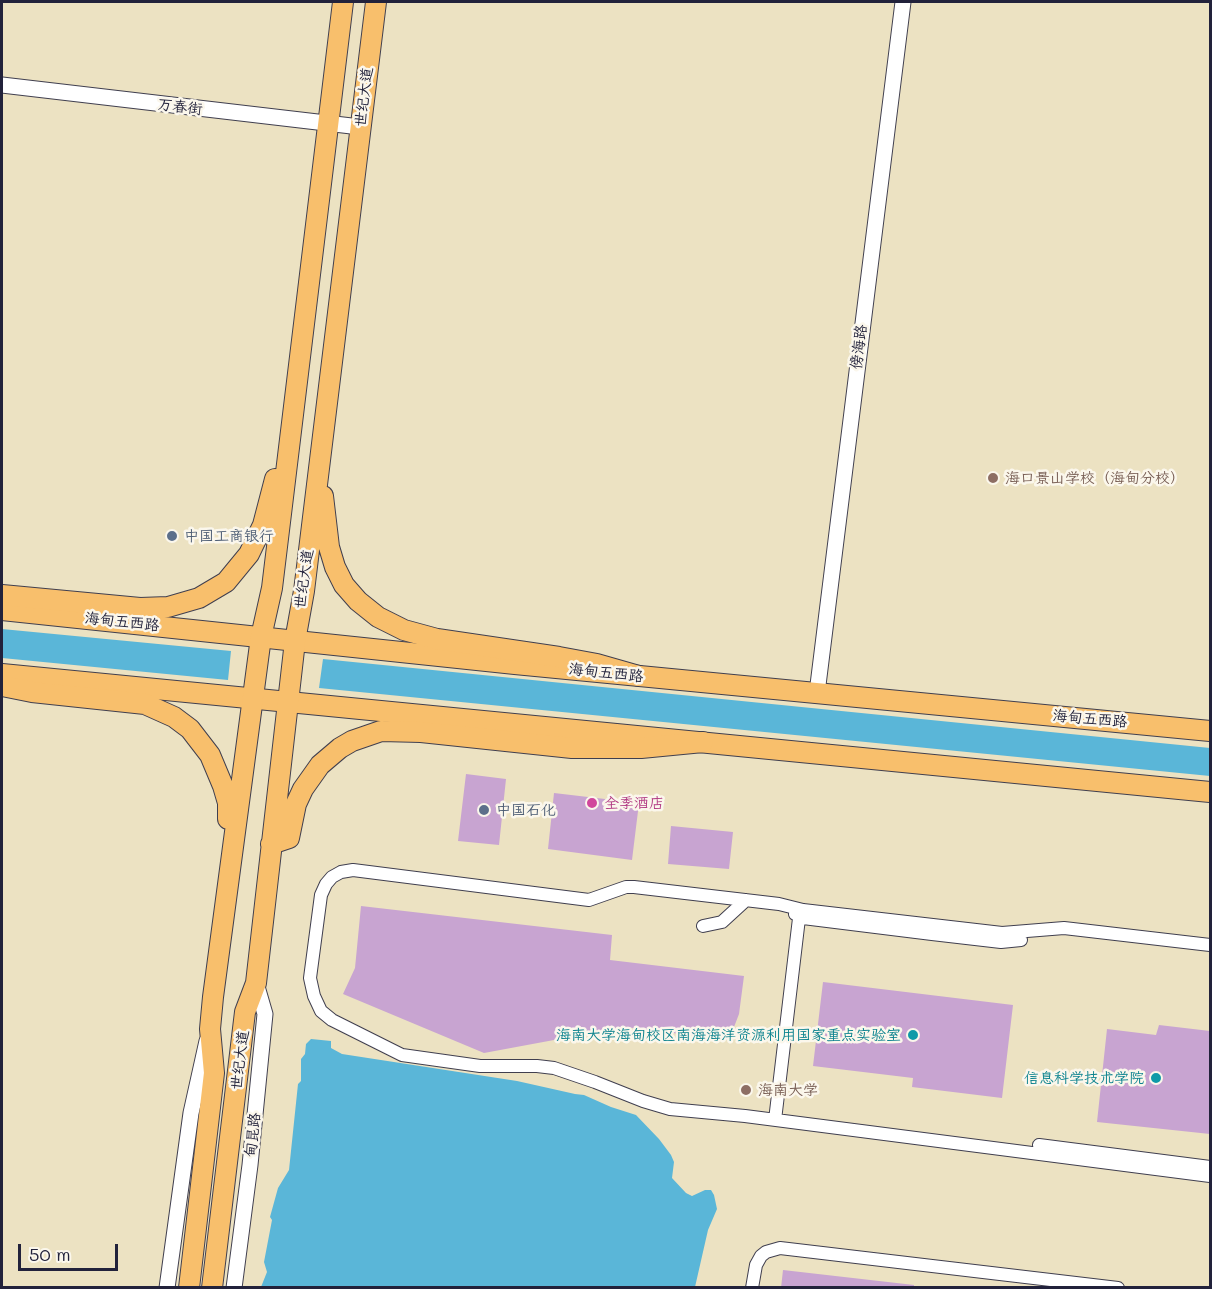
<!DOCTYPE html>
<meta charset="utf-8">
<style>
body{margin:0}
#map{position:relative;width:1212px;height:1289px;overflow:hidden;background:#ece2c2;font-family:Mali,sans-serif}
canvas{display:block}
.frame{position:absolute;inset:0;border:3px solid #22223b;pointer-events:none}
.scale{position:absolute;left:18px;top:1244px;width:100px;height:27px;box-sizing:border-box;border:3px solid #22223b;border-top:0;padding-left:8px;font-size:18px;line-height:21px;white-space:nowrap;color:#22223b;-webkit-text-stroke:4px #fbf7ec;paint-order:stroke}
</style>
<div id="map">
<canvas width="1212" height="1289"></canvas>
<div class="frame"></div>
<div class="scale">50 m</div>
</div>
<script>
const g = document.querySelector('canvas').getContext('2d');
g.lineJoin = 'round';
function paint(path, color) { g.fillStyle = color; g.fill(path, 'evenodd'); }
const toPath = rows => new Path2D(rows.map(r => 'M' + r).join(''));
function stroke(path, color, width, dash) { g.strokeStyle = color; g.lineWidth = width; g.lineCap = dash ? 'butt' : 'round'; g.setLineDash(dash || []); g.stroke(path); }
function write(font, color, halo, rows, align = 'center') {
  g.font = font + ' Mali,"LXGW WenKai TC",sans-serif'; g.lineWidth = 5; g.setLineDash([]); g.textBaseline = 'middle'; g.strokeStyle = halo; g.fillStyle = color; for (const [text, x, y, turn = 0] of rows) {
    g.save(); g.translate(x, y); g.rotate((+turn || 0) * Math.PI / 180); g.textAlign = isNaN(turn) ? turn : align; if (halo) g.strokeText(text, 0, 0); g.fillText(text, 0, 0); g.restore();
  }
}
paint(toPath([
 [2,629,231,651,228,680,2,658],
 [323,659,1210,748,1210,776,319,688],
 [311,1039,331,1041,331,1048,342,1054,517,1081,575,1094,584,1095,611,1107,636,1115,659,1139,671,1155,674,1162,672,1178,686,1193,692,1196,705,1190,711,1190,714,1195,717,1209,708,1230,695,1287,261,1287,267,1272,264,1262,272,1220,270,1217,278,1188,289,1170,298,1084,301,1081,301,1059,305,1054,306,1044]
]), '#5ab6d8');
paint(toPath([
 [466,774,506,779,499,845,458,841],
 [554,793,639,803,632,860,548,849],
 [671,826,733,832,729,869,668,864],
 [361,906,612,935,610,960,744,976,739,1014,729,1040,624,1027,484,1053,343,994,355,968],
 [823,982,1013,1005,1002,1098,912,1087,913,1078,813,1066],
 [1159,1025,1210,1031,1210,1134,1097,1122,1107,1029,1156,1035],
 [783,1270,914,1285,914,1288,781,1288]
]), '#c8a4d1');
const minor = toPath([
 [795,914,803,918,932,934,1001,942,1021,940],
 [703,926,722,922,746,900],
 [1210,945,1064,928,1002,933,803,910,779,904,634,887,626,887,589,900,353,870,341,872,332,877,326,884,321,895,310,978,314,996,321,1011,332,1020,402,1055,480,1066,537,1066,554,1068,595,1082,643,1101,670,1109,745,1116,1210,1176],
 [775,1120,800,910],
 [1039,1145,1210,1167],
 [752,1288,756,1265,761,1256,766,1252,780,1248,1118,1288]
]);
const tertiary = toPath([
 [2,85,360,127],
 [817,693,903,2],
 [167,1288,191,1113,207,1041],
 [234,1288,250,1165,265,1014,256,983]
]);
const primary = toPath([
 [2,610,515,664,1210,731],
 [2,674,1210,792]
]);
const trunk = toPath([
 [323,496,329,547,335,567,344,585,358,601,378,617,404,630,437,639,559,657,597,664,639,676],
 [2,595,140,608,168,607,199,598,226,582,249,554,263,525,275,479],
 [2,686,32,692,145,704,174,717,190,729,210,755,223,786,228,803,228,819],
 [271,844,289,838,296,804,303,789,320,765,340,748,352,741,381,731,421,732,572,748,641,748,703,742],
 [189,1288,214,1073,210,1029,213,997,261,637,272,588,343,2],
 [212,1288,245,1012,256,983,295,641,304,591,376,2]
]);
stroke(minor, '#403f4f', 14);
stroke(tertiary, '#403f4f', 17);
stroke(primary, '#403f4f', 22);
stroke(trunk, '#403f4f', 22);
stroke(minor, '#fff', 12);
stroke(tertiary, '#fff', 15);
stroke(primary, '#f8bf6c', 20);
stroke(trunk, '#f8bf6c', 20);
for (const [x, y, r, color] of [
 [993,478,6,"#8d6e63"],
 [172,536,6,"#5c6f8a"],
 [592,803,6,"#d1479c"],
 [484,810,6,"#5c6f8a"],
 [913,1035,6,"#0f9aa8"],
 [1156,1078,6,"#0f9aa8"],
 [746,1090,6,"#8d6e63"]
]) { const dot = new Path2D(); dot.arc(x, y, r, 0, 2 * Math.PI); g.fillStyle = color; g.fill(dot); stroke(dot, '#fbf7ec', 2); }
write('15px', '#22223b', '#fbf7ec', [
 ["世纪大道",364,97,-83],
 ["万春街",180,107,7],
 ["傍海路",859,347,-83],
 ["世纪大道",304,579,-82],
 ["海甸五西路",122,622,6],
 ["海甸五西路",606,673,6],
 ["海甸五西路",1090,719,5],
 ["世纪大道",240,1060,-83],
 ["甸昆路",253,1135,-84]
]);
write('15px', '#785e54', '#fbf7ec', [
 ["海口景山学校（海甸分校）",1005,478],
 ["海南大学",758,1090]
], 'left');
write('15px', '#4e5e75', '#fbf7ec', [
 ["中国工商银行",184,536],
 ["中国石化",496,810]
], 'left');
write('15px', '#b23c85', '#fbf7ec', [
 ["全季酒店",604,803]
], 'left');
write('15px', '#0d838f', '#fbf7ec', [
 ["海南大学海甸校区南海海洋资源利用国家重点实验室",901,1035],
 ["信息科学技术学院",1144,1078]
], 'right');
</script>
